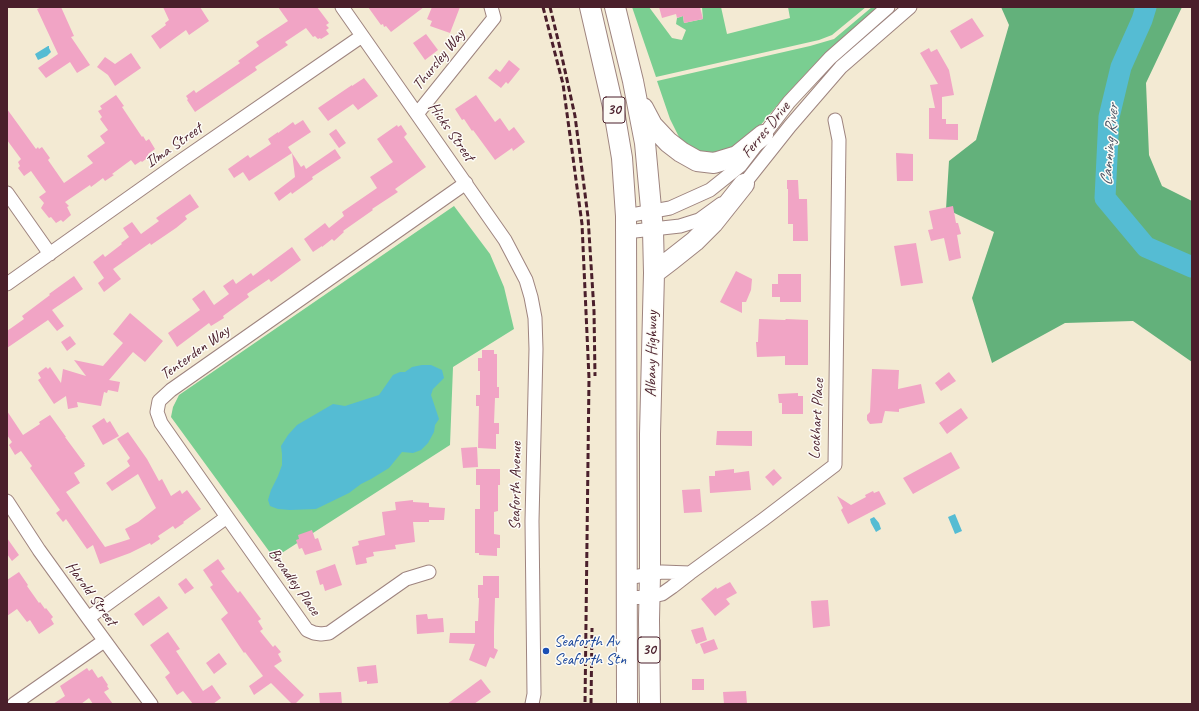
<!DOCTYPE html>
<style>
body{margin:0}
#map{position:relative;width:1199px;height:711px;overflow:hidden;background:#f3ead3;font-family:Caveat,sans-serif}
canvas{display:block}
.frame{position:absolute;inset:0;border:8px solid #4a1f2b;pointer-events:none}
</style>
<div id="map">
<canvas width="1199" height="711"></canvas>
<div class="frame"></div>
</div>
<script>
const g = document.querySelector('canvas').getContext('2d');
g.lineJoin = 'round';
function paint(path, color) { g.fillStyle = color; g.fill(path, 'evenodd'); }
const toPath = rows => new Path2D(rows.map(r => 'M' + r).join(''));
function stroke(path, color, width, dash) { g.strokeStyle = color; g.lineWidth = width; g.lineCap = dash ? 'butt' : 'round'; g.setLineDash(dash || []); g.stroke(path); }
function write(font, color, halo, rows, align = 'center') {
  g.font = font + ' Caveat,sans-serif'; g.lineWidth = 3; g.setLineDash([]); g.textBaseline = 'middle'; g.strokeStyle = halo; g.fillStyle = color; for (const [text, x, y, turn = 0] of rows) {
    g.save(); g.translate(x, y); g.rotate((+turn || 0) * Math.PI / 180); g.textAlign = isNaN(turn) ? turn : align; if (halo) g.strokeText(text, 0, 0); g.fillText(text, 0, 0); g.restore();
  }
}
paint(toPath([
 [632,7,649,7,672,38,682,40,686,30,676,24,677,18,683,16,684,23,703,19,702,7,721,7,727,34,790,18,788,7,866,7,832,35,819,40,656,77],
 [872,7,878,7,843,37,813,66,785,96,759,127,745,142,714,158,677,142,679,137,670,119,657,81,810,46,834,39],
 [454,206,490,254,504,287,514,329,453,367,450,445,274,558,171,417,173,407,179,395]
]), '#7ace91');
paint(toPath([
 [1001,7,1182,7,1146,83,1149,155,1162,186,1192,201,1192,362,1133,321,1065,323,992,363,972,298,994,232,946,209,949,161,976,140,1009,25]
]), '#63b17b');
paint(toPath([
 [48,46,49,46,49,48,51,52,47,56,38,60,35,54],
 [422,365,431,365,442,370,444,378,433,389,431,395,439,419,435,425,434,432,428,443,421,450,413,453,402,452,389,468,371,479,361,484,349,493,316,509,290,510,278,509,270,506,268,500,271,490,278,476,282,465,282,454,281,446,288,435,297,425,333,404,345,406,379,395,393,375,400,372,405,372,412,367],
 [955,514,962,531,955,534,948,517],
 [874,517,879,523,881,529,876,532,871,523,870,519]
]), '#55bcd3');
stroke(toPath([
 [1146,7,1142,20,1121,67,1109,117,1105,198,1146,247,1192,267]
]), '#55bcd3', 21);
paint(toPath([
 [42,7,61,7,74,36,71,37,90,65,77,73,70,62,46,78,38,68,58,54,37,9],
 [163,7,200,7,209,21,189,35,186,30,160,49,151,36,166,25,165,23,169,20],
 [278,7,317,7,329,23,326,25,329,28,326,30,329,34,321,39,320,38,318,39,315,36,313,37,306,28,285,42,288,45,255,67,257,70,195,112,187,100,188,99,186,96,194,90,196,93,240,63,238,61,259,46,256,42,288,21],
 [368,7,424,7,391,32,386,26,384,27,383,24,381,25],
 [432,7,460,7,450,33,430,26,432,21,427,19],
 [659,7,700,7,703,19,684,23,683,16,677,18,676,14,662,18],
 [972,18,984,36,961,49,950,31],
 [426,34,438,50,425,60,413,43],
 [929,48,931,52,937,49,949,70,954,95,942,97,942,119,946,119,946,124,958,124,958,140,929,139,929,108,935,108,930,85,938,84,920,53],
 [131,53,141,68,115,86,108,75,97,67,105,57,115,64],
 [509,60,520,69,508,84,506,82,501,88,488,78,496,69,500,72],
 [364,78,378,96,358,110,353,104,328,121,318,108,352,85,352,86],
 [116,95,124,106,122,107,142,137,143,136,146,141,149,139,155,149,148,154,150,156,142,162,141,161,135,165,131,160,112,174,114,175,105,181,103,178,91,187,90,185,65,202,69,206,67,207,71,215,63,222,61,220,56,223,51,217,49,218,41,208,44,203,39,197,46,192,31,171,24,176,18,168,20,166,18,162,21,159,7,140,7,109,36,149,38,147,39,149,42,147,50,158,48,160,64,183,93,163,87,156,105,143,100,136,108,130,100,119,102,117,98,111,102,109,100,106],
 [476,95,495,122,500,118,509,131,514,127,525,142,513,151,512,148,495,160,473,130,472,131,464,119,462,120,455,109],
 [303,120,311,132,288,147,301,167,304,165,306,169,335,149,341,158,312,177,313,179,292,194,291,192,279,201,274,193,295,177,292,153,249,181,243,172,234,178,228,169,248,155,250,158,271,144,268,139,278,132,278,133,293,122,295,125],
 [397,125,398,127,401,125,407,134,404,137,426,167,395,189,398,192,372,209,373,210,343,231,344,232,334,241,332,239,322,247,322,246,313,252,304,239,325,223,329,228,344,216,342,212,377,188,370,177,393,162,377,139],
 [336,129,346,143,339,148,329,134],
 [896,153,913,154,913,181,897,181],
 [787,180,798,180,799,199,807,199,808,241,793,241,793,224,788,224,788,189,787,189],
 [190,194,199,207,185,216,187,219,176,228,151,245,150,243,113,269,121,279,104,292,98,283,104,278,93,262,103,254,105,257,122,244,121,243,129,237,123,228,132,222,141,234,159,221,156,218],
 [953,206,956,223,958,223,961,234,957,235,961,258,949,261,944,238,931,241,928,230,933,229,929,211],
 [916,243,923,283,901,286,894,246],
 [292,247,301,260,271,282,269,279,247,294,249,297,223,316,224,318,211,326,209,323,177,347,168,333,200,310,192,299,204,290,214,305,229,294,223,286,233,279,236,284,251,273,253,276],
 [736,271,752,279,751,290,746,302,742,302,742,313,720,302],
 [778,274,801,274,801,302,780,302,780,297,772,297,772,284,778,284],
 [74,276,83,289,52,310,64,326,57,331,48,320,7,348,7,331,24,319,22,316,50,295,49,294],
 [130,313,163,341,145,362,133,352,109,380,120,382,118,392,108,390,107,393,104,392,101,406,77,402,78,407,68,409,66,396,54,404,38,380,41,378,38,373,46,367,48,369,50,367,61,383,63,369,86,376,74,360,103,366,123,343,113,334],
 [759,319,785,320,786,319,808,320,808,365,785,365,785,356,757,357,756,342,758,342],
 [70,336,76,344,67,351,61,342],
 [482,350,494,350,494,354,497,354,497,387,499,387,499,398,495,398,494,423,499,423,499,434,496,434,496,449,478,448,479,406,476,406,476,395,480,395,480,371,478,371,478,358,482,358],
 [872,369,899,370,898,389,921,384,925,403,899,409,899,412,885,411,882,423,870,424,867,420,867,415,870,412],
 [949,372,956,381,941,391,935,383],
 [798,393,798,396,803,396,803,414,782,414,782,403,779,403,778,394],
 [961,408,968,418,947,434,939,423],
 [7,411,23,435,40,424,39,422,50,415,66,437,65,437,85,464,84,464,85,466,74,473,80,483,66,492,105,547,130,539,125,529,138,522,156,508,138,474,112,491,106,483,130,466,127,461,130,458,117,439,128,432,147,459,159,481,162,479,171,496,180,490,182,494,187,490,201,509,183,522,184,523,175,529,173,526,158,536,160,539,151,545,150,543,130,553,100,564,93,545,87,549,66,519,63,522,56,513,60,510,30,468,32,466,21,451,15,455,9,445,12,442,7,435],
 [104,418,107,423,110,421,119,436,103,445,92,426],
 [717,431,752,431,752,446,716,445],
 [477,447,478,467,463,468,461,448],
 [951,452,960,468,913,494,903,478],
 [476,469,500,469,500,485,498,485,498,511,494,512,494,534,500,535,500,548,497,548,497,556,479,555,479,553,475,553,475,509,480,509,480,485,476,485],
 [734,469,734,473,749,471,751,490,710,493,709,476,715,476,715,471],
 [774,469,782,478,773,486,765,477],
 [700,489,702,512,684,513,682,490],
 [873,491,874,493,879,491,886,504,848,524,841,510,843,508,837,496,851,505,866,497,865,495],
 [413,500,413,502,429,503,429,507,445,508,444,520,429,520,429,522,413,522,415,542,395,545,396,549,373,552,374,556,366,558,367,563,356,565,352,547,359,545,358,541,385,535,382,512,396,510,395,502],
 [312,530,315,539,318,538,322,550,305,555,302,548,299,549,296,540,299,539,298,535],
 [7,538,19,555,12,561,7,554],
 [218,559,225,569,221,571,238,593,240,591,261,619,258,621,263,629,260,631,273,647,275,645,281,652,278,654,282,661,274,666,304,695,295,704,292,704,271,683,254,695,249,686,263,676,245,652,244,653,221,619,228,613,210,587,213,585,203,570],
 [335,564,342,585,325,591,323,584,320,585,316,571],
 [19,572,28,585,27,586,39,603,40,602,45,609,46,608,53,617,51,619,54,624,39,634,30,620,27,622,17,609,7,616,7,580],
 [483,576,499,576,499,598,495,598,494,631,494,648,498,650,494,659,490,657,486,667,469,660,475,644,449,643,450,633,475,633,475,621,478,621,479,598,478,598,478,585,483,585],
 [186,578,194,588,185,594,178,584],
 [730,582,737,593,726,599,730,604,715,616,701,599,716,587,717,589],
 [159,596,168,608,143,626,134,614],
 [828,600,830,626,813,628,811,601],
 [427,614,428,619,443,618,444,632,417,634,416,615],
 [703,627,707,640,696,644,691,630],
 [168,632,180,649,176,651,203,691,212,685,221,698,213,704,193,704,183,691,177,695,165,677,170,673,150,645],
 [714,639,718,649,704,654,700,644],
 [219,653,227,664,214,674,206,663],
 [376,665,378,683,367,684,367,681,359,682,357,667],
 [87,668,89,671,92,669,98,678,102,676,108,685,107,686,109,689,104,692,113,704,93,704,89,698,81,704,53,704,65,696,60,686],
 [481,679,491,692,474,704,447,704],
 [692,679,704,679,704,690,692,690],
 [746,691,747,704,724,704,723,692],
 [341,692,342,704,320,704,319,693]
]), '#f1a4c5');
const minor = toPath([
 [342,7,505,240,526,280,531,297,535,318,536,349,532,521,534,694,532,704],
 [417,114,494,18,491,7],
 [739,189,744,184,790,126,841,67,910,7],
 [7,193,50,254],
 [626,216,670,208,710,190,740,166,789,102,830,58,888,7],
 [626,232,680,226,699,220,721,204],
 [7,284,182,160,362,36],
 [7,501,39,550,88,618,151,704],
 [227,517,307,630,314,633,321,634,329,633,406,579,429,572],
 [627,578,662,572,690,573],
 [627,598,649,597,662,594,672,587,690,573,764,519,835,465,839,140,835,120],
 [88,618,227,517,161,423,157,412,159,401,171,390,466,183],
 [14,704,104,641]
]);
const highway = toPath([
 [590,7,614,111,622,158,626,216,627,704],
 [615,7,633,81,645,143,653,230,654,273,650,434,650,575,649,620,650,704],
 [643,108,652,125,668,142,681,152,697,161,714,163,737,156,763,135],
 [654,273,671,260,695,241,713,223,744,184]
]);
stroke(minor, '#9e847f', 15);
stroke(highway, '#9e847f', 22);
stroke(minor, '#fff', 13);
stroke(highway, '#fff', 20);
stroke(toPath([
 [543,7,563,84,582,224,589,378,585,704],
 [550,7,560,48,575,116,588,217,594,311,595,376],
 [591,704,592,628]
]), '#4a1f2b', 3, [6, 3]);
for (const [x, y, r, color] of [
 [546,651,4,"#1a4fb4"]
]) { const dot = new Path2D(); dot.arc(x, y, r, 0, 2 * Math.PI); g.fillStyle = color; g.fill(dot); stroke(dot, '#fdfcf7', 1.5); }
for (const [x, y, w] of [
 [614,110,22],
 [649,650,22]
]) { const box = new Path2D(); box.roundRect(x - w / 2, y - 13, w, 26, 3); g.fillStyle = '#fdfcf7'; g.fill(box); stroke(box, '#4a1f2b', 1); }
write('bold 15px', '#4a1f2b', null, [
 ["30",614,110],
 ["30",649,650]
]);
write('16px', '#4a1f2b', '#fdfcf7', [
 ["Thursley Way",439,60,-51],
 ["Ferres Drive",766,130,-51],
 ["Hicks Street",451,132,55],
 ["Ilma Street",174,146,-35],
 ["Tenterden Way",195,353,-36],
 ["Albany Highway",652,354,-89],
 ["Lockhart Place",817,419,-87],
 ["Seaforth Avenue",516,486,-89],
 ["Broadley Place",294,582,55],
 ["Harold Street",91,594,54]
]);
write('16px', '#164399', '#fdfcf7', [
 ["Seaforth Av",554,642],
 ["Seaforth Stn",554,660]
], 'left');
write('italic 17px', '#4e5666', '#fdfcf7', [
 ["Canning River",1110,145,-85]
]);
</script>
